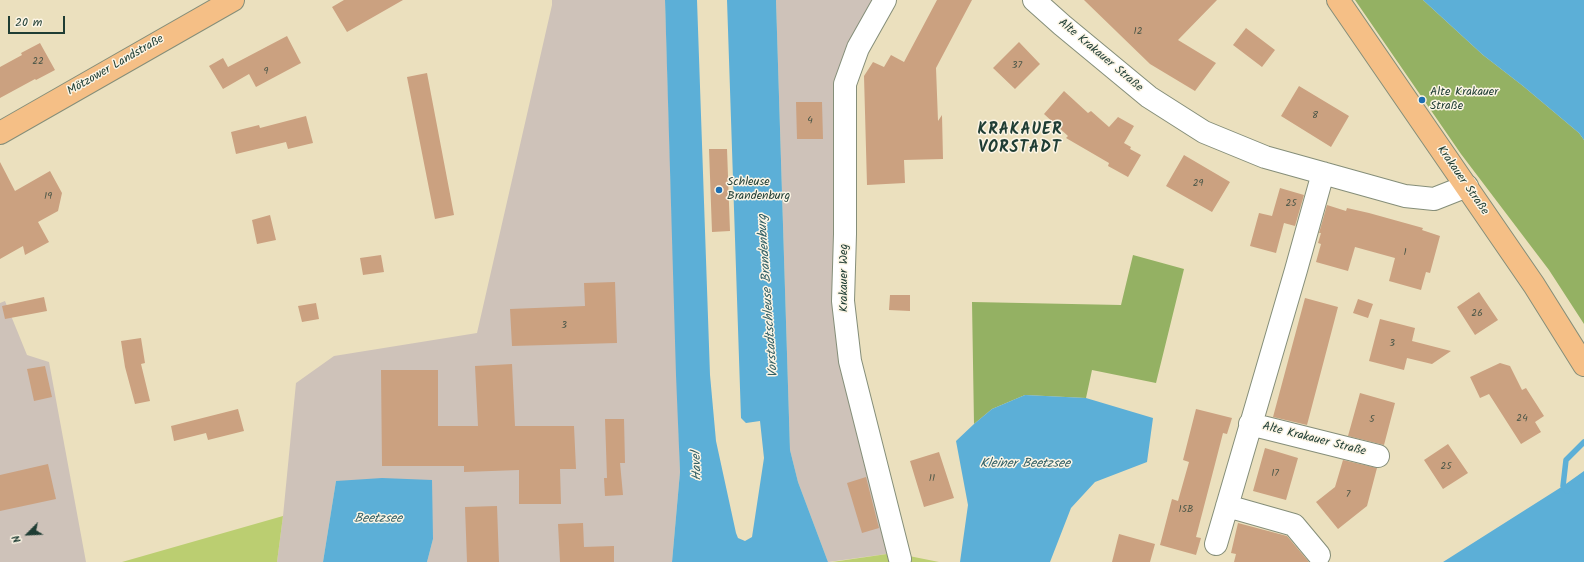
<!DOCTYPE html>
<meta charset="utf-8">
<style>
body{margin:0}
#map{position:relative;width:1584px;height:562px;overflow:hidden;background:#ebe0be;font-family:Kalam,sans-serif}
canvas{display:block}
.north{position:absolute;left:8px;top:514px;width:40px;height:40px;-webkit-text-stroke:3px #fcf5e5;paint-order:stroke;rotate:246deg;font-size:11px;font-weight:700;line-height:16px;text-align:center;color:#1f3d34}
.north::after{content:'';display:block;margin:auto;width:14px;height:18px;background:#1f3d34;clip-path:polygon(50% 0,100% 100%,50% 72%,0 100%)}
.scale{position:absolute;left:8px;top:16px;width:57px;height:18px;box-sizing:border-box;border:2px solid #1f3d34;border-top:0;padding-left:5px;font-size:12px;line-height:14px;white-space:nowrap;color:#1f3d34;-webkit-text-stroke:3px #fcf5e5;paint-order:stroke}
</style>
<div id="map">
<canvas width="1584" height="562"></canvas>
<div class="north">N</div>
<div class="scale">20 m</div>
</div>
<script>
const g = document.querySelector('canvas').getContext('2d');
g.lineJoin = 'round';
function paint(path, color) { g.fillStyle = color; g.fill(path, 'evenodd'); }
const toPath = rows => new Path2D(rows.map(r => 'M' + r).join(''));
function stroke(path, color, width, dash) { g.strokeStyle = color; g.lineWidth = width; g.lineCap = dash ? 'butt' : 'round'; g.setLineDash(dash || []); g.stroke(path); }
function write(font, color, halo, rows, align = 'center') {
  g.font = font + ' Kalam,sans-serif'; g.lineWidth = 3; g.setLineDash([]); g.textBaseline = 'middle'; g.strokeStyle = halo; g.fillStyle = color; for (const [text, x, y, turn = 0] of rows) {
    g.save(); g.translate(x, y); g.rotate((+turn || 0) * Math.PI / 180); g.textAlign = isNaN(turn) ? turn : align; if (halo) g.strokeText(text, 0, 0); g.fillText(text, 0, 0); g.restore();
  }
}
paint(toPath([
 [552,0,665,0,680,472,672,562,427,562,433,539,336,481,323,562,277,562,283,516,296,383,334,356,477,333,552,5],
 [776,0,875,0,854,46,838,323,894,553,828,562,798,482,790,450],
 [5,301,27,355,49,362,86,562,0,562,0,303]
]), '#cec2b9');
paint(toPath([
 [283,516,277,562,122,562],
 [894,553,939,562,832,562]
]), '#bbce71');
paint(toPath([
 [1355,0,1423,0,1483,55,1523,86,1579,133,1584,140,1584,324,1549,270,1461,154],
 [1133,255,1184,269,1156,383,1092,370,1086,398,1025,395,992,409,974,424,972,302,1121,305]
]), '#94b163');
paint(toPath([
 [665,0,697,0,710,375,716,441,736,533,738,538,745,541,752,537,764,458,760,421,746,423,741,418,727,0,776,0,790,450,798,482,828,562,672,562,680,472,676,375],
 [1423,0,1584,0,1584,140,1579,133,1523,86,1483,55],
 [1025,395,1086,398,1153,418,1147,462,1095,482,1071,508,1050,562,960,562,968,505,956,441,974,424,992,409],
 [1584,471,1584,562,1443,562,1563,486],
 [382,478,432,480,433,539,427,562,323,562,336,481]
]), '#5cafd7');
stroke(toPath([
 [1567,491,1563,486,1566,460,1584,442]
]), '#5cafd7', 5.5);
paint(toPath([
 [344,0,403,0,347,32,332,7],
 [937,0,972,0,936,68,938,121,942,115,943,159,904,160,905,183,867,185,864,76,873,62,884,67,891,55,904,62],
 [1084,0,1217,0,1178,40,1216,63,1195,91,1150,64],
 [1246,28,1275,50,1262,67,1233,45],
 [287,36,301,63,256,87,249,74,223,89,209,66,223,58,228,67],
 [1019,42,1040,64,1015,89,993,68],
 [40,43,55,70,36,80,35,79,0,98,0,67,22,55,21,53],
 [427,73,454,215,435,219,407,77],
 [1299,86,1349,116,1331,147,1281,116],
 [1064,91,1088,113,1091,111,1109,127,1118,117,1134,126,1124,143,1131,147,1130,149,1141,155,1128,177,1108,166,1109,163,1066,138,1068,136,1044,114],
 [796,102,822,102,823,139,797,139],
 [306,116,313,143,288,149,286,142,236,154,231,132,259,125,260,128],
 [709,149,727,149,730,231,712,232],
 [1184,155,1230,182,1212,212,1166,186],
 [0,162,15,191,50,171,62,193,58,211,38,222,49,242,25,255,23,246,0,259],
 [1280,188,1304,195,1295,226,1284,223,1276,253,1250,246,1259,213,1272,216],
 [1327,205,1346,211,1347,208,1369,213,1423,228,1422,230,1440,236,1430,273,1426,272,1421,290,1389,281,1395,258,1355,247,1348,271,1316,262,1321,244,1318,243,1321,233,1319,233],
 [270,215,276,240,257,244,252,220],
 [381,255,384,272,363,275,360,258],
 [615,282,617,343,512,346,510,309,585,306,584,283],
 [1479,292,1498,320,1475,335,1457,307],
 [890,295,910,295,910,311,889,310],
 [44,297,47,311,5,319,2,306],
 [1305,298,1338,307,1307,425,1273,417],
 [1358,299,1373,304,1368,318,1353,313],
 [316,303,319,319,302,322,298,306],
 [1380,319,1415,328,1412,341,1451,351,1432,364,1407,358,1404,370,1369,361],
 [141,338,145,363,141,364,150,401,135,404,125,367,121,341],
 [1500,363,1510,366,1522,390,1526,388,1544,416,1535,422,1541,432,1521,444,1489,394,1480,398,1470,377],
 [512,364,515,426,574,426,576,469,560,469,561,504,519,504,519,470,464,472,464,466,382,466,381,370,438,370,438,426,478,426,475,366],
 [45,366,52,397,34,401,27,369],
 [1360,393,1395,403,1384,445,1348,436],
 [238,409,244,431,208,440,206,433,174,441,171,426],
 [1196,409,1232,418,1227,434,1223,433,1214,468,1196,537,1201,538,1196,555,1160,545,1172,499,1178,501,1189,462,1183,460],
 [605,419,624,419,625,463,620,463,623,495,605,496,604,478,607,478],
 [1448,444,1468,473,1443,489,1424,460],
 [1265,448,1298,458,1286,500,1253,491],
 [939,452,954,498,924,507,910,461],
 [1343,460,1377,468,1367,506,1338,529,1316,502,1335,487],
 [48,464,56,499,0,511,0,475],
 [866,477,879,528,862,533,847,483],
 [497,506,499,562,467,562,465,507],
 [583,523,584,547,614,546,614,562,560,562,558,524],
 [1238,523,1287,536,1309,562,1234,562,1236,554,1231,553],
 [1119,534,1155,544,1150,562,1112,562]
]), '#cba180');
const minor = toPath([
 [885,0,858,48,845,84,845,234,843,301,850,361,900,559],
 [1034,0,1062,25,1149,97,1204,132,1265,157,1405,196,1434,199,1467,186],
 [1250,424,1378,456],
 [1227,506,1294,525,1319,555],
 [1216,544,1296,270,1323,173]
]);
const major = toPath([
 [1338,0,1534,285,1584,365],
 [0,133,233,0]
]);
stroke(minor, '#858e79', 24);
stroke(major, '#858e79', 24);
stroke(minor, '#fff', 22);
stroke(major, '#f5bf86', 22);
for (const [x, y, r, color] of [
 [1422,100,4,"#1f6fb2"],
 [719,190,4,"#1f6fb2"]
]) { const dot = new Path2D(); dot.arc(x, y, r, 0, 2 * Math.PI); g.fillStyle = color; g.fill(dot); stroke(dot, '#fcf5e5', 1.5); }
write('10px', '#4a5647', null, [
 ["12",1138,32],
 ["22",38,62],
 ["37",1017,66],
 ["9",266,72],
 ["8",1315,116],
 ["4",810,121],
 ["29",1198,184],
 ["19",48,197],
 ["25",1291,204],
 ["1",1405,253],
 ["26",1477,314],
 ["3",564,326],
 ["3",1392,344],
 ["24",1522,419],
 ["5",1372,420],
 ["25",1446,467],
 ["17",1275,474],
 ["11",932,479],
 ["7",1348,495],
 ["15B",1186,510]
]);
write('12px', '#1f3d34', '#fcf5e5', [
 ["Alte Krakauer Straße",1100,56,40],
 ["Mötzower Landstraße",116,66,-30],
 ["Krakauer Straße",1462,181,55],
 ["Krakauer Weg",845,278,-90],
 ["Alte Krakauer Straße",1314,440,14]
]);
write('12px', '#1f3d34', '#fcf5e5', [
 ["Alte Krakauer",1430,93],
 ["Straße",1430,107],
 ["Schleuse",727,183],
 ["Brandenburg",727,197]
], 'left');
write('italic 13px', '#315f65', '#fcf5e5', [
 ["Vorstadtschleuse Brandenburg",769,296,-94],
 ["Kleiner Beetzsee",1025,465],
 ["Havel",698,466,-92],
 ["Beetzsee",378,520]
]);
g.letterSpacing = '1px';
write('bold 16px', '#1f3d34', '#fcf5e5', [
 ["KRAKAUER",1020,131],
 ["VORSTADT",1020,149]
]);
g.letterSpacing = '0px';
</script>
